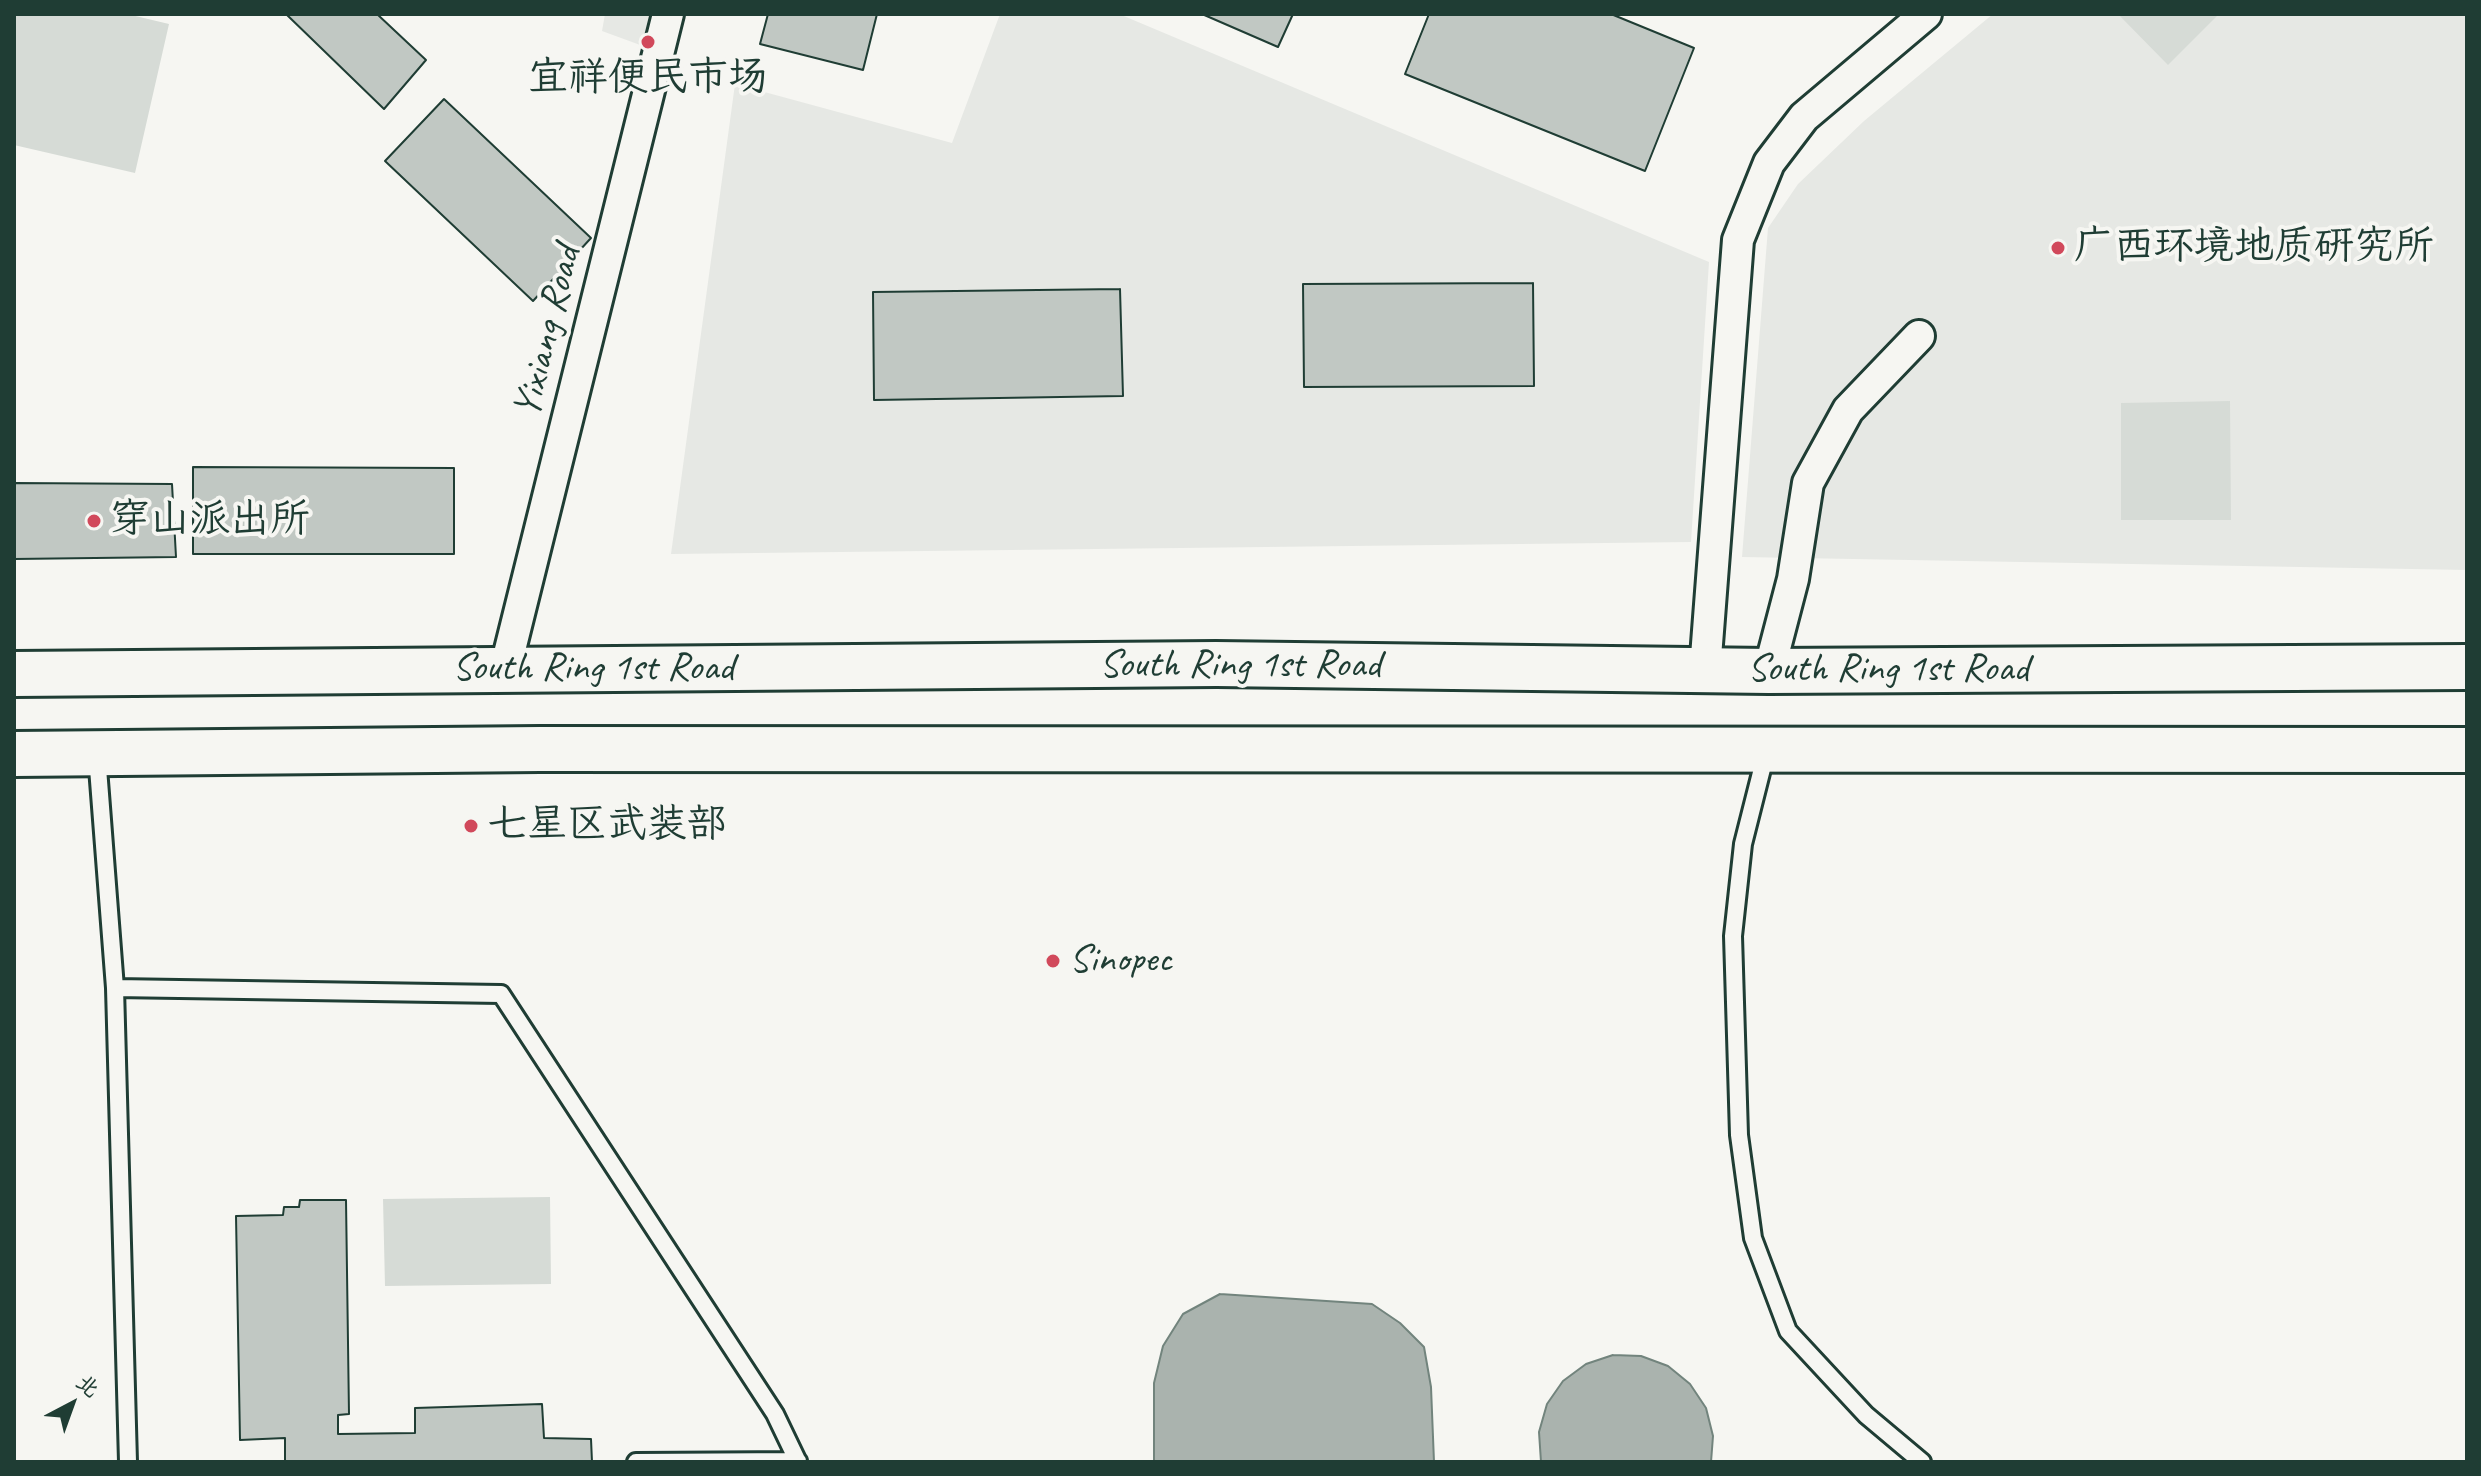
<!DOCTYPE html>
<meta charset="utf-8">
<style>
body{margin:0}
#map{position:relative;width:2481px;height:1476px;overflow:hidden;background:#f6f6f2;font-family:Caveat,"LXGW WenKai TC",sans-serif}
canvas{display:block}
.frame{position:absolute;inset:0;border:16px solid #1f3d34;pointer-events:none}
.north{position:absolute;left:32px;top:1364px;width:80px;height:80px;-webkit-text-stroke:6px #f6f6f2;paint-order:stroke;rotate:41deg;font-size:22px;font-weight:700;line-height:32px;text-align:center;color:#1f3d34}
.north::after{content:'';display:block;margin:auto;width:28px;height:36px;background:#1f3d34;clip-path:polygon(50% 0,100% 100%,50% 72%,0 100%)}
</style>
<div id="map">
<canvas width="2481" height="1476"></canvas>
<div class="frame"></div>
<div class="north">北</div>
</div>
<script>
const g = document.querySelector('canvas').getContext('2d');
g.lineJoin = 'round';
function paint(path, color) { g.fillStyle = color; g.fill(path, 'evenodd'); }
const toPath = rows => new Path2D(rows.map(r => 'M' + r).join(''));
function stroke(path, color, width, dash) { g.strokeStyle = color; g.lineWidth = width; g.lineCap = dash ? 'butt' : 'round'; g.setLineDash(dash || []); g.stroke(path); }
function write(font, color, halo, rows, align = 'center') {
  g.font = font + ' Caveat,"LXGW WenKai TC",sans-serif'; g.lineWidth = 8; g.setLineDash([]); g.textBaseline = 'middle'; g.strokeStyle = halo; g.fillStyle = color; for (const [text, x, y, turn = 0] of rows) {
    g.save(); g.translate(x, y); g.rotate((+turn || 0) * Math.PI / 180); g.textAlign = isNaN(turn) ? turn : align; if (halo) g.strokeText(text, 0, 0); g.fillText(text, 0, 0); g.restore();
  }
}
paint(toPath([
 [605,14,670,14,662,53,602,31],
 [1000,14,1119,14,1709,262,1691,542,671,554,735,84,952,143],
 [1993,14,2467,14,2467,570,1742,557,1768,228,1798,184,1864,121]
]), '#e6e8e4');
paint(toPath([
 [14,14,127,14,169,24,135,173,14,145],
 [2118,14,2219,14,2168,65],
 [2230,401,2231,520,2121,520,2121,403],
 [550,1197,551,1284,385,1286,383,1199]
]), '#d6dbd6');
const water = toPath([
 [1220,1294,1372,1304,1400,1323,1424,1347,1431,1387,1434,1462,1154,1462,1154,1383,1163,1346,1183,1314,1220,1294],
 [1613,1355,1641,1356,1668,1366,1690,1384,1706,1408,1713,1436,1711,1462,1541,1462,1539,1432,1547,1404,1563,1381,1586,1364,1613,1355]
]);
paint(water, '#aab3ae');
stroke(water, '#72847d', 2);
const building = toPath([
 [286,14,377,14,426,60,384,109,286,14],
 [768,14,877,14,863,70,760,44,768,14],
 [1202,14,1293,14,1278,47,1202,14],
 [1429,14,1611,14,1694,48,1645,171,1405,74,1429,14],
 [444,99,591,238,533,301,385,161,444,99],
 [1533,283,1534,386,1304,387,1303,284,1533,283],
 [1120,289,1123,396,874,400,873,292,1120,289],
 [193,467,454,468,454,554,193,554,193,467],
 [14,483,172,484,176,557,14,559,14,483],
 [300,1200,346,1200,349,1414,338,1415,338,1434,415,1433,415,1408,542,1404,544,1438,591,1439,592,1462,285,1462,285,1438,240,1440,236,1216,283,1215,284,1207,299,1207,300,1200]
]);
paint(building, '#c1c8c3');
stroke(building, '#1f3d34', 2);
const lane = toPath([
 [1766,753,1743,844,1733,936,1739,1135,1753,1238,1788,1331,1866,1415,1922,1462],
 [97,755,115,988,128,1462],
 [115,988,501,994,775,1414,798,1462],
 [636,1462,798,1461]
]);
const street = toPath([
 [505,670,668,14],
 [1705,670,1738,240,1769,163,1804,117,1926,14],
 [1769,671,1793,579,1808,483,1848,410,1919,336]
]);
const primary = toPath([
 [14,674,1216,664,1769,671,2467,667],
 [14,754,540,749,2467,750]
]);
stroke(lane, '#1f3d34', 22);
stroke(street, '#1f3d34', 36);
stroke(primary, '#1f3d34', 50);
stroke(lane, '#f6f6f2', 16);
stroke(street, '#f6f6f2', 30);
stroke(primary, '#f6f6f2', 44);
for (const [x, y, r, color] of [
 [648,42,8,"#d1495b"],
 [2058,248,8,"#d1495b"],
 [94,521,8,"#d1495b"],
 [471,826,8,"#d1495b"],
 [1053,961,8,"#d1495b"]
]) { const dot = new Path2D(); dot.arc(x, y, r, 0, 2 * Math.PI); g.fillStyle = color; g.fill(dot); stroke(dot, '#f6f6f2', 3); }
write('40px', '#1f3d34', '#f6f6f2', [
 ["宜祥便民市场",648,79,"center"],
 ["广西环境地质研究所",2074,248],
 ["穿山派出所",110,521],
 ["七星区武装部",487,826],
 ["Sinopec",1069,961]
], 'left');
write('40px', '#1f3d34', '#f6f6f2', [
 ["Yixiang Road",548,332,-76],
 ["South Ring 1st Road",1240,666],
 ["South Ring 1st Road",593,669],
 ["South Ring 1st Road",1888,670]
]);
</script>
